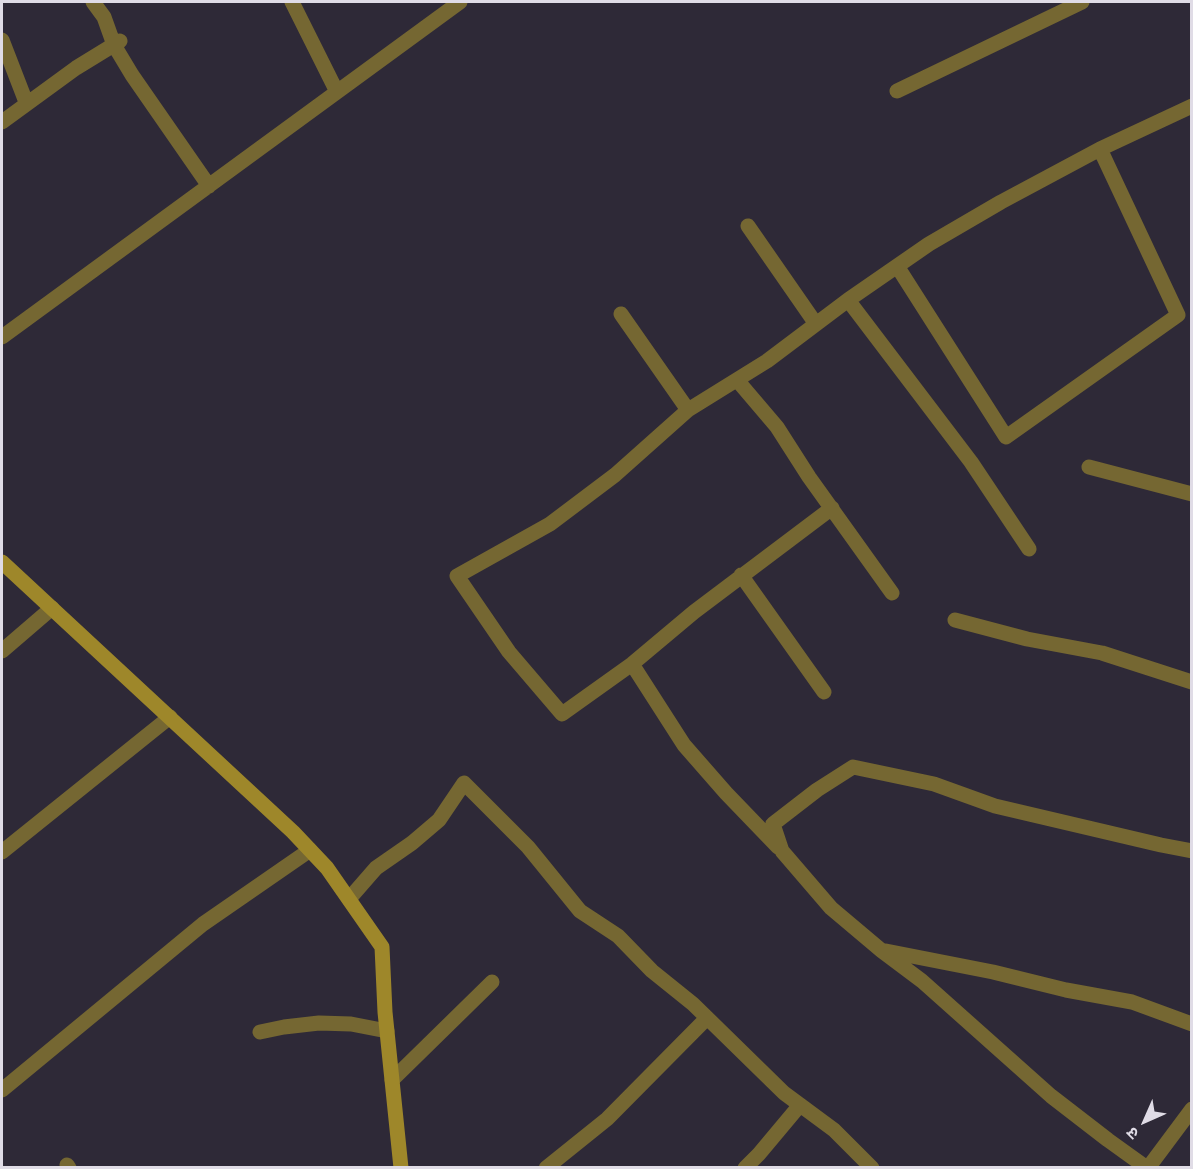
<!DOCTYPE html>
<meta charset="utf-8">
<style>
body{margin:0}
#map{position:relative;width:1193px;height:1169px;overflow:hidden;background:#2e2937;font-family:"PT Sans Narrow","Noto Sans Devanagari",sans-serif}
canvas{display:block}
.frame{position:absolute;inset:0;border:3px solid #e0dce6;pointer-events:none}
.north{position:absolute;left:1115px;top:1091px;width:60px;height:60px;-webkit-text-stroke:4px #2e2937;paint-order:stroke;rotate:225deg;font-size:16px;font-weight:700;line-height:24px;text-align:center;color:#e0dce6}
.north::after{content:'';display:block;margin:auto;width:21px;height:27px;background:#e0dce6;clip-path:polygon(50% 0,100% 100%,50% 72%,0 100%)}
</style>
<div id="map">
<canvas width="1193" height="1169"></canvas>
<div class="frame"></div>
<div class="north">उ</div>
</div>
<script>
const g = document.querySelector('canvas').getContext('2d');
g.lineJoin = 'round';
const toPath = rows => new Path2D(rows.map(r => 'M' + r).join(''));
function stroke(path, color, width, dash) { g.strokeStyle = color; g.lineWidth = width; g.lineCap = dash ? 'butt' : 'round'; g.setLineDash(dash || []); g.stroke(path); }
stroke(toPath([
 [93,2,104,17,114,45,132,75,209,186],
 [292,2,337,92],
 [2,40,26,102],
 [897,91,1082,2],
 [2,122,76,68,120,41],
 [748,226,816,324],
 [897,266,1006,437,1178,315,1100,149],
 [848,300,971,462,1029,549],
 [621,314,688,410],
 [2,337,460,2],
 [737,380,777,427,809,477,892,593],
 [1089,467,1192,494],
 [832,508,694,612,632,664,562,714,509,652,457,576,550,524,615,475,688,410,767,361,848,300,929,244,1001,202,1100,149,1192,106],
 [741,575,824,692],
 [955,620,1027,639,1102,653,1192,682],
 [2,651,52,608],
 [632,664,684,745,726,793,778,847],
 [2,852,170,717],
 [349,899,376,868,412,843,439,820,464,783,528,847,580,911,618,936,652,971,693,1004,784,1093,834,1130,872,1168],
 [886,951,993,972,1066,990,1132,1002,1192,1024],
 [260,1032,284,1027,319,1023,351,1024,387,1031],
 [392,1080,492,982],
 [2,1090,203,924,310,850],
 [67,1165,69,1168],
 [546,1168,607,1119,707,1018],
 [745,1168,759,1154,800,1105],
 [1147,1168,1108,1140,1051,1096,922,981,882,951,831,908,782,851,773,824,817,790,853,767,934,784,995,806,1161,845,1192,851],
 [1148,1168,1192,1109]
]), '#756732', 15);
stroke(toPath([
 [2,562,293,832,327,868,382,947,385,1012,401,1168]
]), '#9e872a', 15);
</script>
